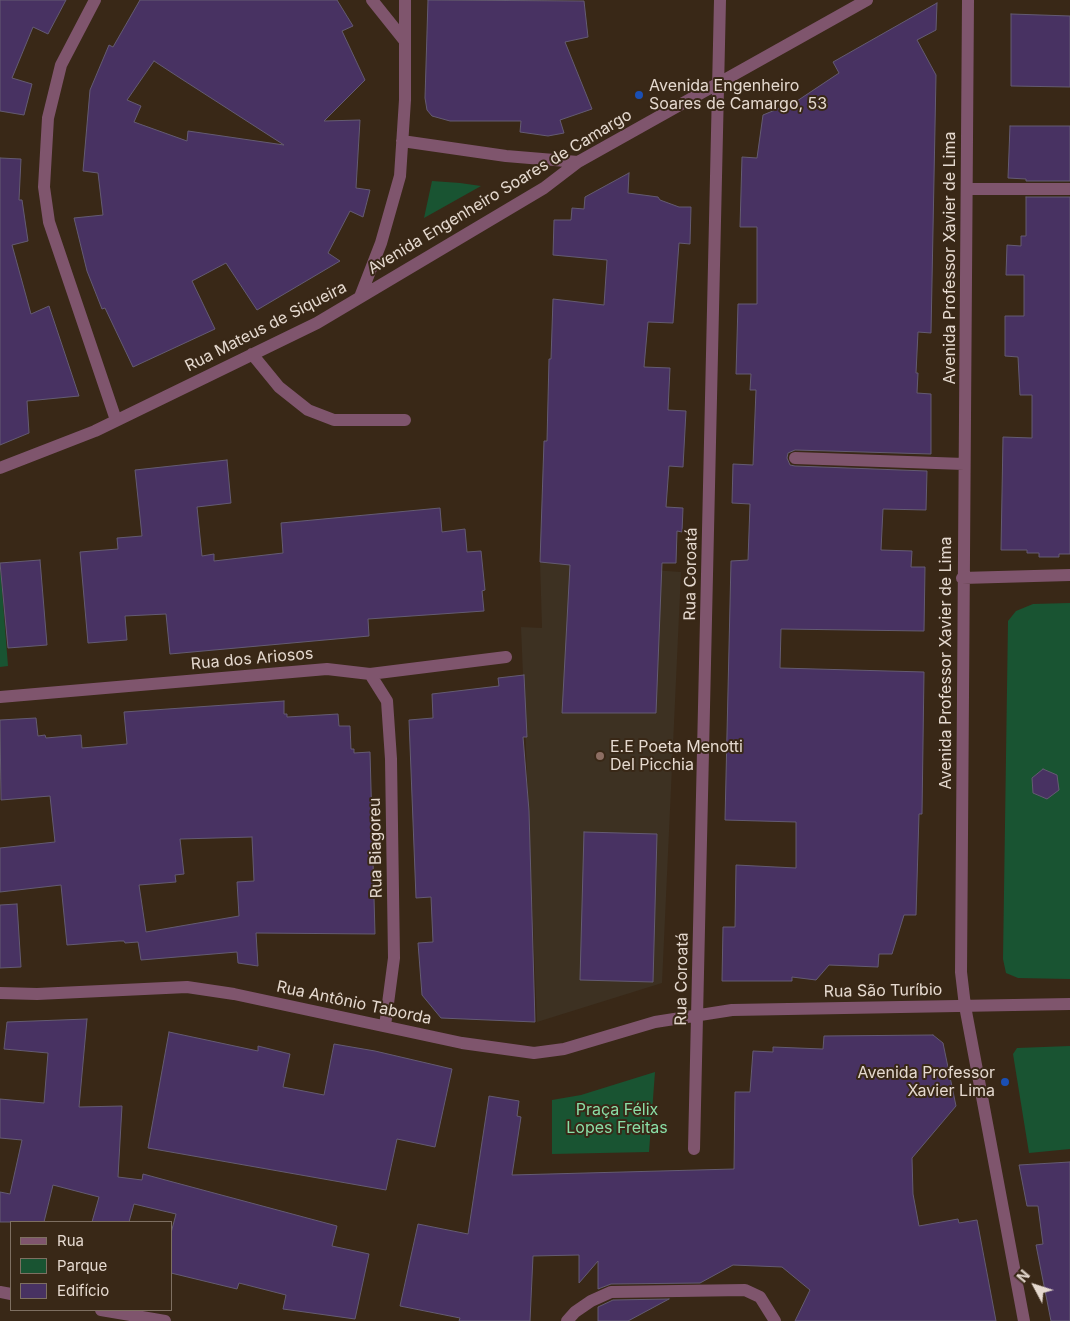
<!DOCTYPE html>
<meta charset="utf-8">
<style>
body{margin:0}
#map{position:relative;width:1070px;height:1321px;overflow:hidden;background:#392817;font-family:Inter,sans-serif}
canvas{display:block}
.legend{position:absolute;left:10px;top:1221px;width:162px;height:90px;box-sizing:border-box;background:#392817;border:1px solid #7e6f61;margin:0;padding:6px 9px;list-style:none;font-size:15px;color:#e5d9cf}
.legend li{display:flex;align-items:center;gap:10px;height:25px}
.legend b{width:25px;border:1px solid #7e6f61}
.north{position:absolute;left:1010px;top:1261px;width:50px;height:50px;-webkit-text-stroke:4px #392817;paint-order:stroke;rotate:310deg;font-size:14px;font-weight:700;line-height:20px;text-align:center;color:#e5d9cf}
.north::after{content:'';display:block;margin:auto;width:18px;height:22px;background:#e5d9cf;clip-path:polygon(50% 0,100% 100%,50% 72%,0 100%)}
</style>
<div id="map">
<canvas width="1070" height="1321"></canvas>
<ul class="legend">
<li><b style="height:6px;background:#7f556d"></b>Rua</li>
<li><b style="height:14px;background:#195432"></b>Parque</li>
<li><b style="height:14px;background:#483262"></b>Edifício</li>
</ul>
<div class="north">N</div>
</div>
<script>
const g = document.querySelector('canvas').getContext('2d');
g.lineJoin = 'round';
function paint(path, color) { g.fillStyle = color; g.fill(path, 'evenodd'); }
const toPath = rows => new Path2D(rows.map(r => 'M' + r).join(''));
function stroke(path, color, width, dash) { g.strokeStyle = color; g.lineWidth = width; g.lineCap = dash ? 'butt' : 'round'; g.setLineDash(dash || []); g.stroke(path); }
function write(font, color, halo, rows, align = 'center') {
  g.font = font + ' Inter,sans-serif'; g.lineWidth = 4; g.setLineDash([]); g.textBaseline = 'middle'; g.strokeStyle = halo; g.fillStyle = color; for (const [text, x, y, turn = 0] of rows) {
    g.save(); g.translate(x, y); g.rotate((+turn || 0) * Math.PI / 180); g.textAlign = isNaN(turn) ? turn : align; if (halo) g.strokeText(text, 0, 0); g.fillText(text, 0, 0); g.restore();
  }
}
paint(toPath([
 [540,562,681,572,662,983,537,1022,521,627,542,628]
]), '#3d3122');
paint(toPath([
 [432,181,460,183,481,186,424,218],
 [0,564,8,666,0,667],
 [1070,603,1070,979,1018,978,1006,973,1003,959,1008,621,1016,611,1033,604],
 [1070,1046,1070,1149,1029,1153,1013,1054,1017,1048],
 [655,1072,649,1152,552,1154,552,1100,581,1095]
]), '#195432');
const building = toPath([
 [0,0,66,0,48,34,33,27,12,78,32,84,24,115,0,111,0,0],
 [140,0,337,0,353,26,342,31,365,80,324,121,360,120,356,188,370,190,363,217,350,211,328,253,340,261,257,310,226,263,192,281,215,329,133,367,105,308,102,309,87,271,74,218,103,215,98,173,83,171,90,90,109,45,113,47,140,0],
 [154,61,180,78,284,145,188,131,187,141,134,122,141,106,127,100,154,61],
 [428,0,584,1,588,37,565,42,592,109,560,120,564,133,548,136,520,132,521,121,450,121,432,116,427,110,425,98,428,0],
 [937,3,936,30,917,40,936,75,931,333,918,332,916,373,918,373,917,393,931,394,931,454,795,450,788,453,787,458,790,465,795,466,927,471,926,510,883,509,881,550,912,551,911,567,925,567,924,631,781,629,780,668,924,672,922,814,919,814,916,915,904,915,892,954,879,954,878,967,829,965,816,980,792,977,792,981,722,981,723,927,735,927,736,865,796,868,796,822,725,820,731,561,748,560,750,504,732,503,733,464,753,465,756,390,750,390,751,374,736,374,738,304,757,304,757,227,740,227,742,157,757,158,763,115,797,101,839,73,833,62,937,3],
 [1011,14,1070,16,1070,87,1011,86,1011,14],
 [1010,126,1070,126,1070,181,1026,181,1026,179,1008,178,1010,126],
 [0,158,21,159,19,200,22,200,28,241,12,245,31,314,49,306,79,396,27,401,29,433,0,445,0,158],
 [629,173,628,193,658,197,660,200,679,207,691,207,690,244,679,243,673,323,648,322,644,367,670,368,668,410,686,411,683,467,669,466,666,507,683,508,682,532,677,531,676,563,662,563,656,713,562,713,570,565,540,562,544,441,547,441,549,359,551,359,553,299,604,305,607,260,553,255,554,220,571,220,572,208,584,209,585,197,629,173],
 [1026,197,1070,197,1070,554,1059,554,1059,557,1039,557,1039,553,1027,553,1027,550,1001,550,1003,437,1032,438,1032,395,1020,395,1018,357,1005,356,1005,316,1024,316,1024,275,1006,275,1007,245,1021,246,1021,236,1026,236,1026,197],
 [227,460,231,503,197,507,202,556,214,554,214,561,283,553,281,523,440,508,442,532,465,529,467,552,481,551,485,590,482,591,484,611,368,619,369,636,170,654,166,614,125,616,127,640,88,643,80,552,118,549,117,538,142,536,135,470,227,460],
 [40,560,47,645,8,648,0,563,40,560],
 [524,675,527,737,523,737,529,811,535,1022,441,1018,422,995,418,943,433,942,431,897,416,898,409,720,433,718,432,694,499,686,498,678,524,675],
 [284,701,284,714,287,714,287,717,338,714,339,726,350,726,351,749,354,749,354,753,370,752,375,934,256,933,258,966,238,963,237,952,141,960,138,942,125,943,124,941,119,941,67,945,61,885,0,892,0,848,55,842,50,796,1,800,0,720,36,718,38,736,45,735,46,738,81,735,82,748,127,744,124,712,284,701],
 [252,837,254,881,237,882,239,916,146,932,139,885,176,882,175,875,184,874,180,839,252,837],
 [1043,769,1057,775,1059,790,1047,799,1033,793,1032,778,1043,769],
 [584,832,657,834,653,982,580,980,584,832],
 [17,904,21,967,0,968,0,905,17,904],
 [87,1019,79,1107,122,1106,118,1177,142,1180,143,1174,337,1226,332,1246,369,1254,355,1319,283,1309,286,1295,239,1283,237,1289,171,1273,171,1233,176,1214,134,1204,129,1222,92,1222,99,1197,53,1185,44,1222,0,1222,0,1192,10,1194,22,1140,0,1138,0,1099,44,1103,48,1053,4,1049,7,1022,87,1019],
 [169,1032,258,1051,258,1046,290,1054,283,1087,324,1095,334,1044,375,1051,452,1069,435,1147,397,1139,386,1190,148,1148,169,1032],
 [933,1035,943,1043,956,1106,912,1158,913,1194,919,1226,958,1219,959,1223,977,1220,996,1321,795,1321,810,1290,782,1267,733,1265,700,1283,611,1284,598,1289,598,1261,579,1283,579,1255,533,1256,530,1321,459,1321,460,1318,400,1306,418,1224,468,1234,489,1096,519,1101,517,1116,521,1117,512,1175,734,1169,735,1092,750,1092,753,1051,773,1052,773,1047,823,1049,824,1036,933,1035],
 [1070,1162,1070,1321,1051,1321,1036,1245,1043,1244,1038,1206,1027,1206,1019,1165,1070,1162],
 [669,1299,628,1321,598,1321,598,1307,613,1300,669,1299]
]);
paint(building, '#483262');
stroke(building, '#645b72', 1);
stroke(toPath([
 [95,0,61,65,48,118,44,187,49,222,116,420],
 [372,0,404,40],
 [968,0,961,972,965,1006,1024,1321],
 [402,141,506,156,578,162],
 [967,189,1070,189],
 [360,297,381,243,400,176,405,100,405,0],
 [252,354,279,387,308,410,334,420,405,420],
 [795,458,964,464],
 [0,468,95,431,317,323,544,188,578,162,867,0],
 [962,578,1070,575],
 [370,674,387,701,391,759,394,958,385,1026],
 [0,697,327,669,370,674,506,657],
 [0,993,37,994,187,987,234,994,462,1043,534,1053,564,1049,655,1022,732,1010,1070,1004],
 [694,1149,720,0],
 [0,1292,11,1294],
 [101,1310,165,1321],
 [567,1321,575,1312,591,1301,611,1292,745,1290,760,1297,775,1321]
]), '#7f556d', 12);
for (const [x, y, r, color] of [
 [639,95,5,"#1a4fb4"],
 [600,756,5,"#8d6e63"],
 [1005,1082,5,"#1a4fb4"]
]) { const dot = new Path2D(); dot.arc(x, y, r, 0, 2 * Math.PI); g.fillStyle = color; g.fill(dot); stroke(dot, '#392817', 2); }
write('16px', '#e5d9cf', '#392817', [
 ["Avenida Engenheiro",649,86],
 ["Soares de Camargo, 53",649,104],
 ["E.E Poeta Menotti",610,747],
 ["Del Picchia",610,765],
 ["Avenida Professor",995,1073,"right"],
 ["Xavier Lima",995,1091,"right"]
], 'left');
write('16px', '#e5d9cf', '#392817', [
 ["Avenida Engenheiro Soares de Camargo",500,192,-31],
 ["Avenida Professor Xavier de Lima",950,258,-90],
 ["Rua Mateus de Siqueira",266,327,-27],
 ["Rua Coroatá",691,574,-89],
 ["Rua dos Ariosos",252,659,-5],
 ["Avenida Professor Xavier de Lima",946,663,-90],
 ["Rua Biagoreu",376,848,-91],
 ["Rua Coroatá",682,979,-89],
 ["Rua São Turíbio",883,991,-1],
 ["Rua Antônio Taborda",354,1003,12]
]);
write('16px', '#8adea6', '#392817', [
 ["Praça Félix",617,1110],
 ["Lopes Freitas",617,1128]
]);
</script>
